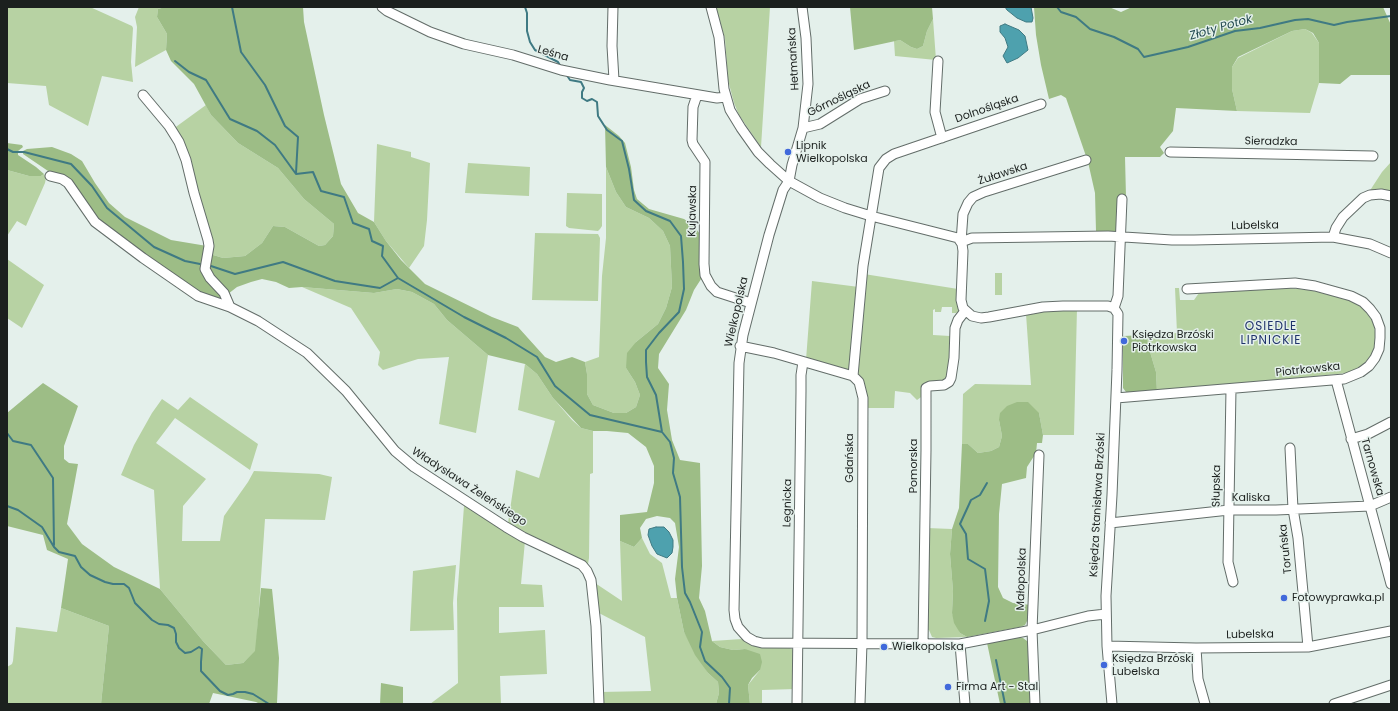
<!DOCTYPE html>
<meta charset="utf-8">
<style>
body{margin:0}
#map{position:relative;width:1398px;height:711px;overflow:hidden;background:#e4f0eb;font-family:Poppins,sans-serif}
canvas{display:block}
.frame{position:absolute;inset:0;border:8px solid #1b201e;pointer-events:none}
</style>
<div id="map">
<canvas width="1398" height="711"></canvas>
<div class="frame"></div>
</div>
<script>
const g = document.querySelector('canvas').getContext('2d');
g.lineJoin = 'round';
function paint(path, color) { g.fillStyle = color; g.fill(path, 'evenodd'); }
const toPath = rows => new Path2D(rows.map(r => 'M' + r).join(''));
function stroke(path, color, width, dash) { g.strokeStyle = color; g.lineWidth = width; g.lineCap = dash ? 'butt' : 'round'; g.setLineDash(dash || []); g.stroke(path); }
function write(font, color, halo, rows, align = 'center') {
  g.font = font + ' Poppins,sans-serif'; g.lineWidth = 3; g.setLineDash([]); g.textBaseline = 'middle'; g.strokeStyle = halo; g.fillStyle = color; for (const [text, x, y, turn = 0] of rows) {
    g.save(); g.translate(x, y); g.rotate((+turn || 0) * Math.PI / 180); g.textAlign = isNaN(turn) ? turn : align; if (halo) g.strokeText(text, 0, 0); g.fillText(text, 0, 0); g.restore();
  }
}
paint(toPath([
 [7,7,90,7,132,26,133,28,131,62,133,82,102,76,88,126,49,105,46,86,7,83],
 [139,7,165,7,158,9,157,17,167,34,166,50,135,67,137,27,135,17],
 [716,7,770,7,761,147,739,115,734,103,728,80,725,39],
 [933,19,936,60,895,56,894,41,900,40,911,47,917,49,923,46,927,31],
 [1305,29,1312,33,1319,43,1319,83,1310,113,1237,111,1232,89,1232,67,1238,58,1292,31],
 [206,105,211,115,238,143,278,168,304,199,334,224,333,236,325,245,319,246,285,227,273,226,262,243,245,256,223,258,210,254,173,129],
 [377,144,411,152,411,157,430,163,427,220,424,246,409,268,386,241,374,222],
 [1391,162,1391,194,1369,192,1382,172],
 [468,163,530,167,529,196,465,193],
 [606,167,616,192,626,207,649,218,663,231,670,246,672,287,666,308,658,324,636,342,626,368,635,382,640,395,636,407,626,413,614,413,593,405,587,394,587,374,585,362,599,357,602,276,606,238],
 [7,170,29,176,41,176,44,174,46,178,45,183,26,226,17,221,7,236],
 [567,193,602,194,602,226,600,229,598,231,569,228,566,226],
 [535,233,598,234,600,238,598,301,532,300],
 [7,259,44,285,22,328,7,318],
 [995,273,1002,273,1002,295,995,295],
 [864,274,958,289,960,310,956,313,952,313,952,307,942,307,941,312,935,312,935,309,933,310,933,335,950,336,949,377,917,400,910,393,895,391,894,408,864,408,857,373],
 [812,281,859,287,849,371,806,360],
 [302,287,374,293,397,289,412,292,434,304,447,320,488,355,476,433,439,424,449,357,418,359,383,370,378,365,380,352,351,308],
 [1175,288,1179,288,1180,300,1194,300,1199,293,1288,288,1310,290,1350,300,1358,303,1364,309,1374,323,1376,341,1372,355,1362,366,1347,373,1157,392,1156,372,1148,345,1147,335,1177,333],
 [1077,308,1074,435,1043,435,1039,413,999,420,1002,436,999,447,991,451,978,453,968,444,962,444,963,394,975,384,1031,385,1026,314,1040,311],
 [525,364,537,374,553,398,572,420,581,428,593,431,593,473,590,474,589,558,588,564,586,565,523,535,508,523,516,470,539,478,555,421,518,410],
 [190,397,258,444,250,470,175,418,156,443,206,479,183,506,182,541,220,541,224,516,248,482,254,471,319,474,332,477,325,520,265,519,256,651,243,663,226,665,203,641,160,589,154,490,121,475,134,445,152,413,162,399,178,410],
 [466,505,525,541,521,584,542,585,544,607,499,607,499,633,545,630,547,674,500,676,501,704,430,704,458,683,457,599,464,506],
 [927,528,952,529,950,554,953,591,952,613,960,633,967,637,936,638,932,637,929,630,927,630],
 [642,538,650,554,662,563,671,598,677,598,684,632,708,673,718,682,719,693,716,704,601,704,600,692,651,691,645,637,597,612,595,583,622,601,620,541,634,547],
 [456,565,453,603,454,630,410,631,413,571],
 [61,608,109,626,101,704,7,704,7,667,12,664,13,661,16,627,57,632],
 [742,639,760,647,787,647,792,649,795,653,796,689,762,690,762,704,750,704,748,685,760,670,745,649,733,650,720,647,712,641]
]), '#b7d2a3');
paint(toPath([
 [165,7,303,7,304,22,324,115,341,184,358,213,374,222,386,241,401,260,425,284,492,317,518,327,545,357,556,362,572,357,585,362,587,374,587,394,593,405,614,413,626,413,636,407,640,395,635,382,626,368,627,353,636,342,658,324,666,308,672,287,670,246,663,231,649,218,626,207,616,192,606,167,605,125,619,136,625,143,631,167,634,190,637,199,649,209,684,219,693,225,700,234,703,276,694,290,686,310,659,354,658,368,669,384,667,410,672,440,680,460,700,463,702,566,699,598,705,611,712,641,720,647,733,650,745,649,760,654,762,662,760,670,752,678,748,685,750,704,716,704,719,693,718,682,708,673,695,655,684,632,677,598,675,579,679,547,675,523,670,518,657,516,646,519,640,528,642,538,634,547,620,541,620,515,647,512,654,483,654,466,646,447,628,433,607,431,593,431,581,428,553,398,537,374,525,364,488,355,447,320,434,304,412,292,397,289,374,293,302,287,289,288,276,282,262,279,251,282,237,287,228,294,208,270,210,254,223,258,245,256,262,243,273,226,285,227,319,246,325,245,333,236,334,224,304,199,278,168,238,143,211,115,194,84,171,61,166,50,167,34,157,17,158,9],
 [850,7,932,7,933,19,927,31,923,46,917,49,911,47,900,40,854,50],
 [1034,7,1109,7,1121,12,1132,7,1383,7,1391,25,1391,75,1351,75,1340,84,1319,83,1319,43,1313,33,1305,29,1292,31,1238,57,1232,67,1232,89,1237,111,1176,108,1173,131,1160,147,1164,153,1160,157,1125,157,1126,197,1124,215,1119,231,1114,233,1099,234,1096,231,1095,193,1088,162,1066,98,1061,95,1049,99,1041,65,1036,35],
 [7,143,22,145,23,147,18,151,18,155,36,167,44,174,41,176,29,176,7,170],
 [52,147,71,154,82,161,95,183,109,203,125,217,171,240,207,246,204,262,222,294,223,302,200,293,97,220,87,206,51,173,23,154,23,151,27,149],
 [1147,335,1148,345,1156,372,1157,392,1136,394,1135,392,1126,392,1123,388,1123,336],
 [43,383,78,406,64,446,64,459,69,463,78,464,67,524,82,544,114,567,160,589,203,641,226,665,243,663,255,651,261,588,272,589,279,658,277,703,279,704,260,704,256,702,213,693,209,704,101,704,109,626,61,608,68,559,47,550,43,535,7,526,7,413],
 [1017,402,1028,402,1039,413,1043,435,1042,443,1037,443,1036,453,1027,467,1026,478,1002,484,999,514,998,587,1003,598,1013,603,1031,605,1028,619,1025,625,1020,627,967,637,960,633,954,623,952,613,953,591,950,554,952,529,959,508,962,444,968,444,978,453,991,451,999,447,1002,436,999,420,1000,413,1007,406],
 [1018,637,1023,638,1027,641,1029,649,1033,704,1000,704,987,643],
 [381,683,403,687,403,704,380,704]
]), '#9dbd86');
const water = toPath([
 [1005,7,1031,7,1033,18,1032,22,1026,22,1017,18,1007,10,1005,7],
 [1005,24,1019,30,1025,36,1028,50,1018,58,1007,63,1003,56,1008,47,1005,38,1000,32,1000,26,1005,24],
 [656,527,664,527,669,532,673,540,673,547,672,553,667,558,657,554,652,546,648,535,649,529,656,527]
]);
paint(water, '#4ea1ae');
stroke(water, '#3f7a83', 1);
stroke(toPath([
 [232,7,241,52,265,85,285,126,298,137,296,173],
 [525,7,527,13,527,31,530,42,535,50,558,62,561,67],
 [1057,7,1061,12,1076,17,1090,29,1114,37,1138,49,1144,57,1188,47,1235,31,1260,28,1295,20,1308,19,1334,25,1347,22,1391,16],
 [175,61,189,72,206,80,230,119,257,131,275,145,296,174,313,172,321,191,344,197,353,223,369,229,372,241,383,246,382,256,398,278,464,317,506,338,537,357,555,386,590,415,662,432],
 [566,74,570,80,581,82,584,88,582,92,582,98,587,101,592,99,597,102,598,116,607,130,622,141,629,169,634,200,646,211,670,221,681,236,683,262,684,289,679,312,659,333,646,350,646,362,647,377,656,395,662,432,670,442,674,458,673,473,680,497,682,567,685,593,690,602,702,632,700,647,705,661,722,677,730,688,729,704],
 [7,149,13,152,24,152,71,164,92,186,107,208,154,247,185,261,200,264],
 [211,266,235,274,283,262,335,281,380,288,398,278],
 [7,433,13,441,31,445,53,478,54,545],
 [7,506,18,510,42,527,54,547,59,552,75,556,81,567,90,575,105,582,113,584,124,584,129,588,135,603,152,620,159,624,168,625,174,628,176,634,176,642,179,648,185,653,191,652,199,647,202,649,201,662,201,671,220,691,228,695,233,694,237,692,245,692,253,694,269,704],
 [985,621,989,601,985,569,968,559,966,534,960,524,971,500,980,495,987,483],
 [996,660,1005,704]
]), '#3f7a83', 2);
const minor = toPath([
 [382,7,387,11,430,32,464,44,513,55,561,70,610,80,717,98,726,97],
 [613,7,612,46,614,80],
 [711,7,719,37,724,89,730,110,741,128,758,152,770,164,789,181,820,198,845,208,871,216,958,238,962,244,963,251,961,300,963,308,972,316,981,318,989,317,1043,307,1063,306,1108,306,1114,308,1118,314,1117,370,1112,495,1106,596,1107,646,1112,704],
 [802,7,806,38,808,84,803,128,792,165,789,181,783,190,769,235,743,335,739,363,734,610,735,619,738,627,747,637,754,641,762,643,960,644,1032,630,1088,616,1106,614],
 [938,61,935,112,942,138],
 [143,95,169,126,179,142,186,160,194,193,208,240,209,246,205,269,210,278,224,293,230,307],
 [697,95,693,107,692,140,693,144,705,162,704,264,705,275,711,286,717,292,751,303],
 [803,128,820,124,860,99,885,91],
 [1170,152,1373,156],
 [1086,160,984,192,973,197,968,203,963,214,961,242,972,238,1108,236,1172,240,1194,240,1333,237,1370,244,1391,253],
 [50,176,62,179,68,183,95,222,143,258,198,296,230,307,258,321,307,353,346,391,395,451,414,467,506,527,523,537,582,565,587,571,591,580,596,626,599,704],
 [1333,237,1336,228,1343,217,1363,198,1370,195,1381,194,1391,196],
 [1114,308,1118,296,1122,199],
 [740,346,774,353,853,376],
 [1336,380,1391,584],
 [1231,389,1228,562,1233,582],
 [1116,398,1344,379,1361,372,1369,366,1375,358,1379,349,1380,338,1380,328,1376,317,1370,309,1363,302,1351,296,1315,286,1295,283,1187,289],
 [1351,439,1368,434,1391,422],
 [1290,448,1293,509,1298,538,1308,647],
 [1110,523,1229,510,1276,510,1370,506,1391,497],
 [923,644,926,450,926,388,930,386,944,385,949,382,951,378,954,358,955,328,958,320,965,311],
 [960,644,965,704],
 [1107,646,1196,648,1308,647,1391,631],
 [1196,648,1198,679,1205,704],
 [797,704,801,391,801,375,803,362],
 [860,704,862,643,863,398,859,382,853,376,863,266,879,168,886,159,894,154,1041,104],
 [1035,704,1032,630,1039,455],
 [1334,704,1391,685]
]);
stroke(minor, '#636d69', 11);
stroke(minor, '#fff', 9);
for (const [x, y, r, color] of [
 [788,152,4,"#4169db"],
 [1124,341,4,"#4169db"],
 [1284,598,4,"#4169db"],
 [884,647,4,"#4169db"],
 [1104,665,4,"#4169db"],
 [948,687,4,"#4169db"]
]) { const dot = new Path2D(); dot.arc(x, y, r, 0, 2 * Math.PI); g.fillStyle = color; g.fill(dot); stroke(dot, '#e4f0eb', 1.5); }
write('11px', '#1b201e', '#e4f0eb', [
 ["Leśna",553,54,16],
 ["Hetmańska",794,59,-93],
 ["Górnośląska",839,99,-26],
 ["Dolnośląska",987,109,-19],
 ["Sieradzka",1271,142,1],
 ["Żuławska",1003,174,-18],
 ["Kujawska",693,211,-89],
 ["Lubelska",1255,226,-1],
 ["Wielkopolska",737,312,-77],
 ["Piotrkowska",1308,370,-6],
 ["Gdańska",850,458,-90],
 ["Pomorska",914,466,-90],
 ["Tarnowska",1372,467,74],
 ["Słupska",1217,486,-89],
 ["Władysława Żeleńskiego",469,487,33],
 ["Kaliska",1251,498],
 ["Legnicka",788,503,-89],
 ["Księdza Stanisława Brzóski",1098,505,-87],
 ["Toruńska",1286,549,-96],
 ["Małopolska",1022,579,-88],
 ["Lubelska",1250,635,-1]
]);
write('11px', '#1b201e', '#e4f0eb', [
 ["Lipnik",796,146],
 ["Wielkopolska",796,159],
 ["Księdza Brzóski",1132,335],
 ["Piotrkowska",1132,348],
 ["Fotowyprawka.pl",1292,598],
 ["Wielkopolska",892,647],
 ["Księdza Brzóski",1112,659],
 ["Lubelska",1112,672],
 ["Firma Art - Stal",956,687]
], 'left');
write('italic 12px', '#234a50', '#e4f0eb', [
 ["Złoty Potok",1221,28,-16]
]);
g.letterSpacing = '1px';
write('12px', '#1f336b', '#e4f0eb', [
 ["OSIEDLE",1271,327],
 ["LIPNICKIE",1271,341]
]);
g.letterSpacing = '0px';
</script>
